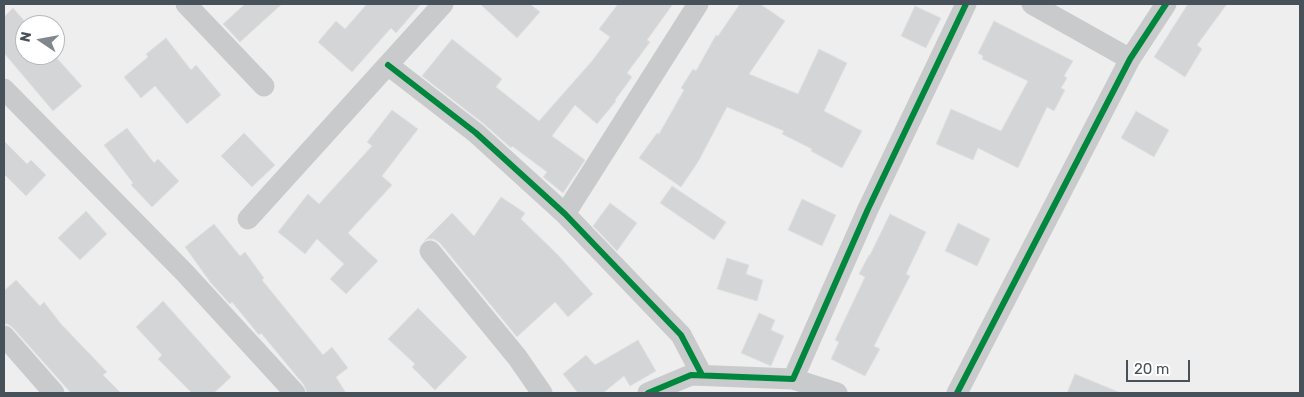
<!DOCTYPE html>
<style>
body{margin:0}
#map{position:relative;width:1304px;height:397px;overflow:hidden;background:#eee;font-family:Rubik,sans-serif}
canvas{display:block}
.frame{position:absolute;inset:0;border:5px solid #475159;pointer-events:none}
.north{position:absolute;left:15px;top:15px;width:50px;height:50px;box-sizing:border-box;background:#fff;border:1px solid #b5b9bd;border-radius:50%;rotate:282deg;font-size:14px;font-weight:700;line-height:20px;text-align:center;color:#475159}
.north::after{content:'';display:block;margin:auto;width:18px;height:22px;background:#81888d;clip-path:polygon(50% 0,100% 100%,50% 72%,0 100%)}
.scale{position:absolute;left:1126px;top:360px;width:64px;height:22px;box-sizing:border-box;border:2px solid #475159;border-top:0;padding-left:6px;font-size:15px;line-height:18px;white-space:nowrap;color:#475159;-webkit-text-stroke:4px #fff;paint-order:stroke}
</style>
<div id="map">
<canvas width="1304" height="397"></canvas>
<div class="frame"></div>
<div class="north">N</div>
<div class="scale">20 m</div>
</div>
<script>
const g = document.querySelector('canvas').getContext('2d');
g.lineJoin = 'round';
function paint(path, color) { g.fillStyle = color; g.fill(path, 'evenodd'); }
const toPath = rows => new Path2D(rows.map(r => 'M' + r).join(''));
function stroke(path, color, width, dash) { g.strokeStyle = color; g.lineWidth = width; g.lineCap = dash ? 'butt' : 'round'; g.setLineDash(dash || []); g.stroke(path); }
const building = toPath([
 [245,4,282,4,240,42,223,24,245,4],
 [367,4,421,4,396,33,391,28,352,72,318,42,336,21,345,29,367,4],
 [480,4,530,4,540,12,517,38,480,4],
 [618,4,673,4,647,40,650,42,627,73,632,77,615,100,616,101,597,124,575,105,552,136,585,160,563,193,543,177,547,172,512,146,511,148,484,124,422,76,452,39,502,79,496,87,539,121,592,61,610,37,599,29,618,4],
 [740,4,760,4,785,21,749,74,798,94,819,49,847,63,824,111,862,131,842,168,811,151,812,149,782,134,784,131,727,107,698,162,681,187,639,158,657,133,659,134,684,90,681,88,693,69,696,71,716,35,718,36,740,4],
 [1188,4,1227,4,1197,45,1202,49,1185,77,1154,57,1188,4],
 [915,6,941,18,926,48,901,36,915,6],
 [13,8,28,25,25,25,25,55,54,55,82,86,53,111,4,53,4,17,13,8],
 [994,21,1073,61,1064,76,1067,78,1061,88,1065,90,1054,111,1047,107,1018,168,978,148,973,160,936,144,951,109,1001,131,1028,81,982,59,983,56,978,53,994,21],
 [166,38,191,70,196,65,221,95,187,124,155,86,141,98,124,77,148,57,146,54,166,38],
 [392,110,418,129,382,176,392,185,348,233,378,261,346,294,330,279,344,264,317,239,305,254,278,232,308,194,319,204,372,146,367,142,392,110],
 [1136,111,1169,130,1154,157,1121,138,1136,111],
 [127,128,154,163,158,159,179,181,152,207,131,185,133,183,104,145,127,128],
 [244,133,275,165,252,187,221,156,244,133],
 [4,141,27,164,31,160,46,175,26,196,4,174,4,141],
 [672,186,726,222,714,240,660,203,672,186],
 [501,197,525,213,521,219,558,255,593,294,568,317,555,302,517,337,440,243,434,239,428,239,424,241,452,213,474,236,501,197],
 [802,199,836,215,822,246,788,230,802,199],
 [610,203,637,223,617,251,593,226,610,203],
 [86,211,107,234,80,260,58,238,86,211],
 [890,214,926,232,906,274,910,276,874,346,880,349,865,376,831,359,839,342,835,340,865,277,859,274,869,255,870,255,890,214],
 [958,223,990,239,977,266,945,251,958,223],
 [214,224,240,256,245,252,264,278,262,280,323,355,332,347,348,368,336,377,346,393,307,393,304,385,261,333,259,335,232,302,230,304,211,283,185,247,214,224],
 [727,258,749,265,746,274,763,280,757,301,717,289,727,258],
 [16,280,40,306,44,302,61,324,107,372,103,375,121,393,71,393,13,328,8,324,4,324,4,291,16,280],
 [163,301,231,377,214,393,192,393,158,359,162,355,136,327,163,301],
 [418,308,467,357,435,390,412,367,415,364,388,339,418,308],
 [759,313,775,320,771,330,784,336,771,366,741,353,759,313],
 [638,340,656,371,630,386,624,376,603,393,578,393,563,374,586,355,595,365,638,340],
 [1075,374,1121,393,1067,393,1075,374]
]);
paint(building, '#d4d5d6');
stroke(building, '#dfe0e1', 1);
stroke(toPath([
 [186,4,264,86],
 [1032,4,1130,59],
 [388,65,476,133,565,214,681,335,702,375],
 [4,89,184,272,295,393],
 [565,214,698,4],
 [248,219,443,4],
 [430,251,517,357,542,393],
 [4,336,54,393],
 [793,379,837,393],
 [648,393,691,375,793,379,868,209,966,4],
 [957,393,1130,59,1166,4]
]), '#c8cacc', 21);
stroke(toPath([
 [388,65,476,133,565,214,681,335,702,375],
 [648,393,691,375,793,379,868,209,966,4],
 [957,393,1130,59,1166,4]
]), '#00873e', 6);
</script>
